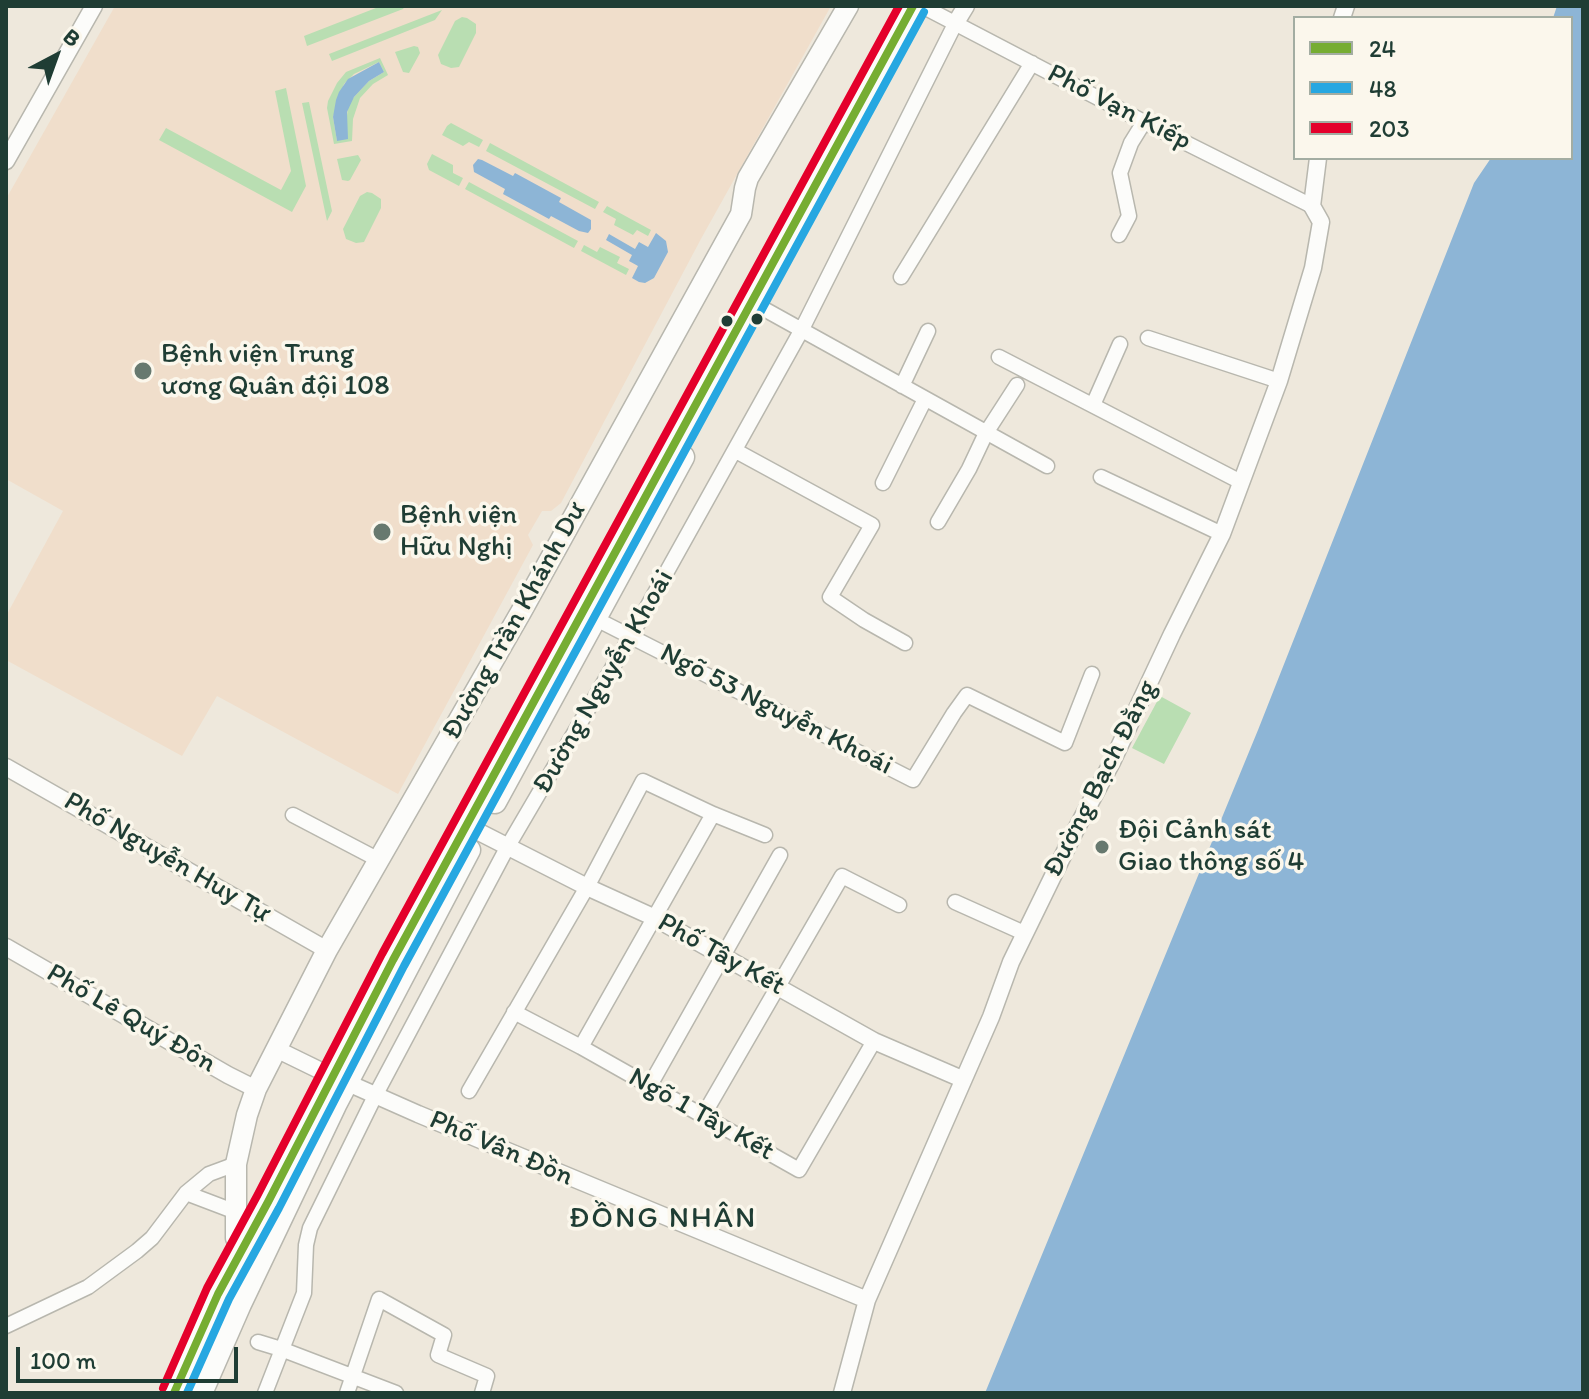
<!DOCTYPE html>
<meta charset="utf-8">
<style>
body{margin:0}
#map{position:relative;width:1589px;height:1399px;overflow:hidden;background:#eee8dc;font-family:Itim,sans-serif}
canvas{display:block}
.frame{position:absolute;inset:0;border:8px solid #1f3d34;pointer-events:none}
.legend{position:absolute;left:1293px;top:16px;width:280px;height:144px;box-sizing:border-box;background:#fbf7ec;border:2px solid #a3ada2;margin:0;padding:10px 14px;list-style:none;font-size:24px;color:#1f3d34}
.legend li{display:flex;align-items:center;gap:16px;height:40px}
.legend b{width:40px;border:2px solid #a3ada2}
.north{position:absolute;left:16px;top:16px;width:80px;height:80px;-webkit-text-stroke:6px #fbf7ec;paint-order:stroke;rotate:41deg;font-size:22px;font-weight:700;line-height:32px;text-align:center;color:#1f3d34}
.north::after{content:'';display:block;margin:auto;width:28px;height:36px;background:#1f3d34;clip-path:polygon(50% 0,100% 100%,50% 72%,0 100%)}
.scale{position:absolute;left:16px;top:1347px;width:222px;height:36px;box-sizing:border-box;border:4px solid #1f3d34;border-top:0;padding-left:10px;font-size:24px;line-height:28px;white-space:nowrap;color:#1f3d34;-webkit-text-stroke:6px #fbf7ec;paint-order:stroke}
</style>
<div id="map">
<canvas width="1589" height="1399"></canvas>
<div class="frame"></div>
<ul class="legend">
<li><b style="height:10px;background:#76ad32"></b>24</li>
<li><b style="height:10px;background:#26a7e1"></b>48</li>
<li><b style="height:10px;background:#e4002b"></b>203</li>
</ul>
<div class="north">B</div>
<div class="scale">100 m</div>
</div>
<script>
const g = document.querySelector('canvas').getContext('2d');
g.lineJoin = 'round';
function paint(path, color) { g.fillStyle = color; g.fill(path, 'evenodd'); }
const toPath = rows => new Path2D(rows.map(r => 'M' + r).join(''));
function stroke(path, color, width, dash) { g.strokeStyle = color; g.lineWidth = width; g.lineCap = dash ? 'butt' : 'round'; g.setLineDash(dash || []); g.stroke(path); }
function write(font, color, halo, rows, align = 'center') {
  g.font = font + ' Itim,sans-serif'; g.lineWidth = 7; g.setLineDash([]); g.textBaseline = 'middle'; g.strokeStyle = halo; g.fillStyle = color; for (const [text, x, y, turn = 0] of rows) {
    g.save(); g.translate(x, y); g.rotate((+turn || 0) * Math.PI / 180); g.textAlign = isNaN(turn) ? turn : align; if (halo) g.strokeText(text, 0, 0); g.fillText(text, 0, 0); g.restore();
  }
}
paint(toPath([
 [115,6,831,6,702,237,561,503,551,511,542,511,528,535,533,545,398,794,217,696,182,756,6,660,6,616,63,511,6,479,6,199]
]), '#f0decb');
paint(toPath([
 [381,6,405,6,403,9,307,46,304,36],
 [442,10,435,20,332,61,329,54],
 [462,17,467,18,476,24,476,33,459,67,451,68,441,64,438,55,455,21],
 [414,46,418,47,420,53,409,73,403,72,395,52],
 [380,58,388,75,373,84,360,98,353,119,352,141,334,144,327,108,328,101,337,83,346,72],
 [379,62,384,72,369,81,354,97,348,105,346,126,337,141,333,117,344,84,354,74],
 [286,88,306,186,292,212,159,140,166,128,281,190,291,171,275,91],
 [309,102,332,211,327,221,302,103],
 [451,123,483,140,479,147,469,142,463,146,442,135,447,126],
 [490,143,599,202,595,209,486,151],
 [432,154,453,165,453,173,463,178,459,186,429,170,427,164],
 [358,155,361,160,350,180,348,181,342,180,337,159],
 [469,182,578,241,574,248,465,189],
 [367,192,372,193,381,199,381,208,364,242,356,243,346,239,343,229,360,196],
 [607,206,651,230,648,236,637,230,633,235,614,225,616,219,603,212],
 [584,245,597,252,600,247,620,257,617,263,629,269,626,275,581,251],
 [1160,696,1191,713,1164,764,1132,748]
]), '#b9deb2');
paint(toPath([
 [1557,6,1583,6,1583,1393,985,1393,1258,730,1474,183,1491,158,1571,158,1571,18,1553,18],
 [379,62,384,72,369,81,354,97,347,112,348,139,337,141,333,117,336,100,339,92,348,79],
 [478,159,482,160,513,176,515,173,561,198,559,202,591,220,591,229,588,233,579,231,551,216,549,219,503,194,505,189,474,172,473,165],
 [656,233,666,241,668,252,654,278,645,283,639,282,632,278,638,266,629,261,632,255,606,240,609,234,635,249,639,242,648,247]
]), '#8db5d6');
const minor = toPath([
 [922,6,1144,122,1312,206],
 [1119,235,1129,216,1120,173,1131,143,1144,122],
 [901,277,1032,63],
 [764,309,1047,466],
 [1148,338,1279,381],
 [999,357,1241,482],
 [902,386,928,331],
 [1093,405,1120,344],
 [736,451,872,525,830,597,864,620,905,643],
 [1101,477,1222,534],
 [883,483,925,399],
 [938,522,969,469,986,433,1017,385],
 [596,619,913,780,954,713,967,695,1065,743,1092,674],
 [713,814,765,835],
 [293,815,379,860],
 [955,902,1024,933],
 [514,1012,581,1047,799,1170,874,1041],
 [649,1087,780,855],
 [469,1091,587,887,643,781,713,814,581,1047],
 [703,1116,842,876,899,905],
 [186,1193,236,1212],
 [6,1326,88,1287,137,1251,152,1238,186,1193,209,1174,236,1164],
 [258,1342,281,1349,396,1393],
 [265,1393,304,1293,306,1245,310,1228,375,1096,508,846,631,636,801,331,955,24],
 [347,1393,379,1299,444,1335,438,1355,487,1376,482,1393]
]);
const tertiary = toPath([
 [1342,18,1346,6],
 [955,24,966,6],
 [6,161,94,6],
 [6,767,327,950],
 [479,832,587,887,653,917,874,1041,962,1079],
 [6,947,228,1075,256,1089],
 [276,1049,317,1069],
 [357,1087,418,1114,867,1300],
 [842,1393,867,1300,991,1017,1011,962,1074,833,1112,762,1172,634,1222,534,1279,381,1313,268,1321,222,1312,206,1318,158]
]);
const secondary = toPath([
 [245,1260,236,1238,236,1164,247,1115,256,1089,327,950,521,612,741,214,745,188,748,178,848,6]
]);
const primary = toPath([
 [495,802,683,457],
 [174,1393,218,1294,268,1202,393,960,913,6],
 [201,1393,240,1304,335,1105,469,850]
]);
stroke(minor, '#b8b7ae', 17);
stroke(tertiary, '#b8b7ae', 19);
stroke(secondary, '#b8b7ae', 23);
stroke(primary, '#b8b7ae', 25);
stroke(minor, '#fcfcfa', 14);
stroke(tertiary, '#fcfcfa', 16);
stroke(secondary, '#fcfcfa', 20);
stroke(primary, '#fcfcfa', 22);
stroke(toPath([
 [174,1393,218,1294,268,1202,393,960,913,6]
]), '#76ad32', 8);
stroke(toPath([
 [187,1393,229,1299,279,1208,404,966,924,12]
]), '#26a7e1', 8);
stroke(toPath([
 [163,1388,207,1288,257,1196,382,954,899,6]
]), '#e4002b', 8);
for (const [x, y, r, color] of [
 [757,319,7,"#1f3d34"],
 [727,321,7,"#1f3d34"],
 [143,371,10,"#67796f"],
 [382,532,10,"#67796f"],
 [1102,847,8,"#67796f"]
]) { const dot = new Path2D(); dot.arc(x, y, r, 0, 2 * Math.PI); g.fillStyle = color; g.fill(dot); stroke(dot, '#fbf7ec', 3); }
write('28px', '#1f3d34', '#fbf7ec', [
 ["Phố Vạn Kiếp",1119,108,27],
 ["Đường Trần Khánh Dư",515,621,-61],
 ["Đường Nguyễn Khoái",604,682,-60],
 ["Ngõ 53 Nguyễn Khoái",776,710,27],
 ["Đường Bạch Đằng",1101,779,-63],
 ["Phố Nguyễn Huy Tự",167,858,30],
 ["Phố Tây Kết",721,955,29],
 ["Phố Lê Quý Đôn",131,1019,30],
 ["Ngõ 1 Tây Kết",701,1115,29],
 ["Phố Vân Đồn",501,1149,23]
]);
write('28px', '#1f3d34', '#fbf7ec', [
 ["Bệnh viện Trung",161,355],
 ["ương Quân đội 108",161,387],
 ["Bệnh viện",400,516],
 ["Hữu Nghị",400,548],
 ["Đội Cảnh sát",1118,831],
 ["Giao thông số 4",1118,863]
], 'left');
g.letterSpacing = '2px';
write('30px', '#1f3d34', '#fbf7ec', [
 ["ĐỒNG NHÂN",663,1219]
]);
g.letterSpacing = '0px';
</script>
